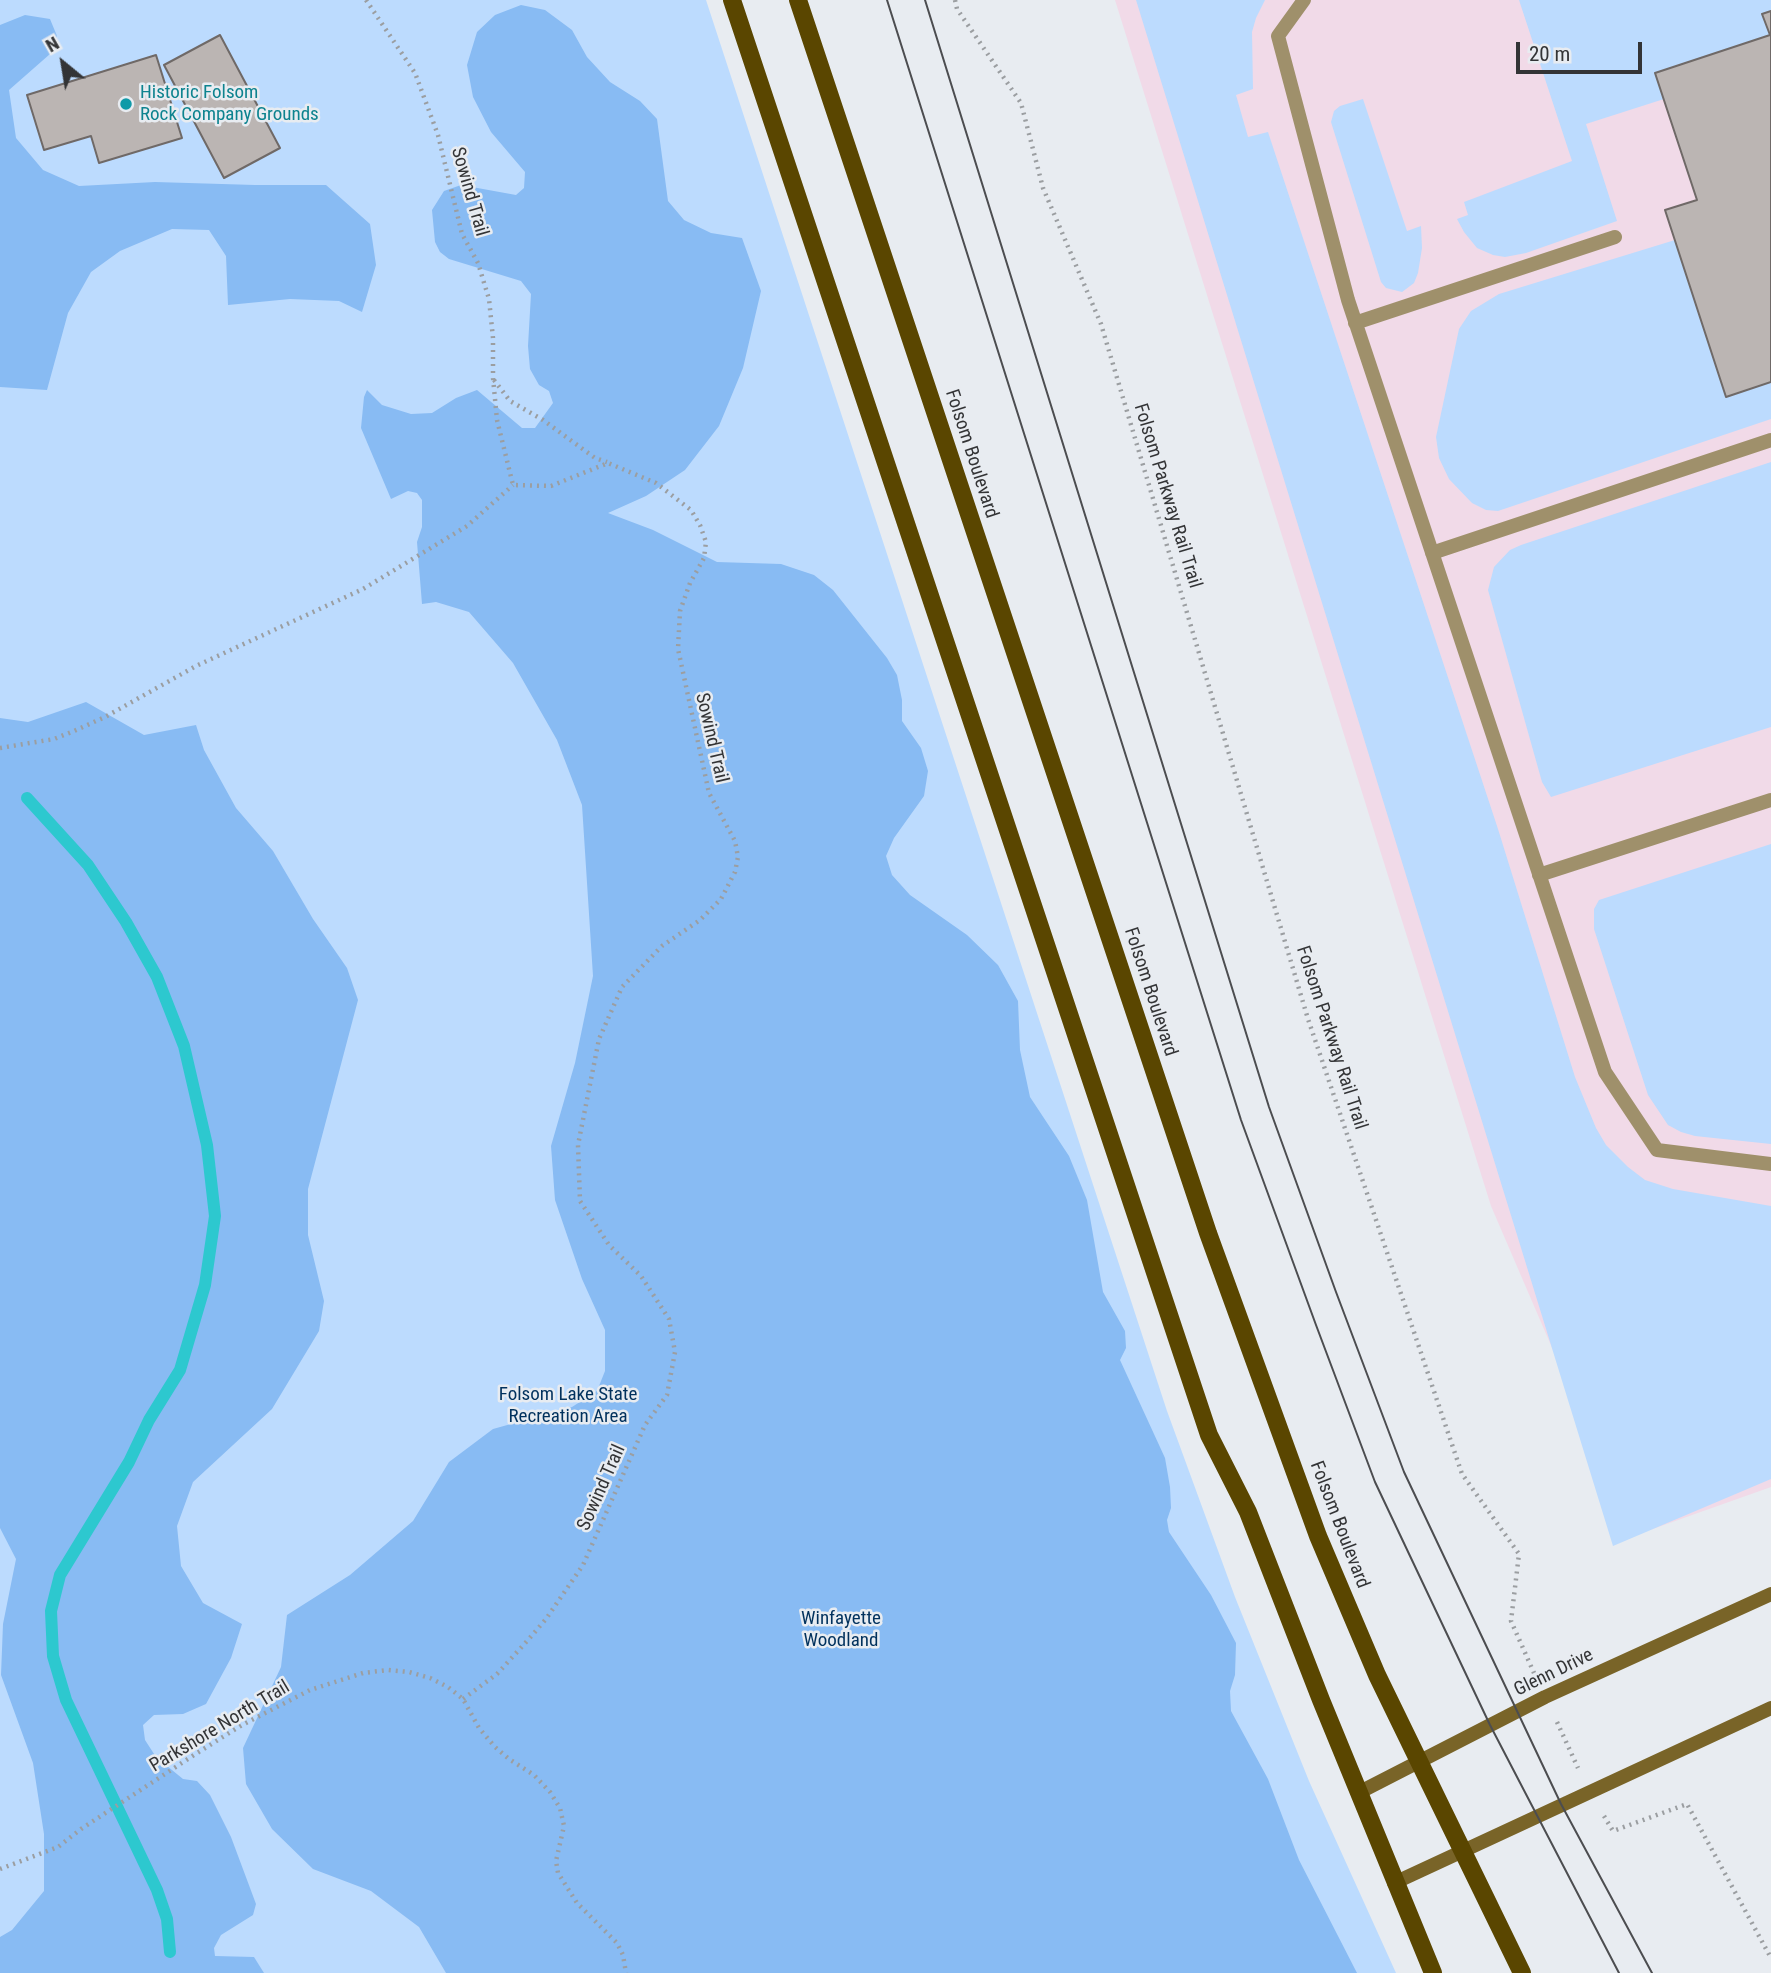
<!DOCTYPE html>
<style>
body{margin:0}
#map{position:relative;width:1771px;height:1973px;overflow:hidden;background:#e8ecf1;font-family:"Roboto Condensed",sans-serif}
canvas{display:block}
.north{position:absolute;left:28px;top:28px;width:70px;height:70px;-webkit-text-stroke:5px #e8ecf1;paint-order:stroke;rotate:330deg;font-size:19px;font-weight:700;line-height:28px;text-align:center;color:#333436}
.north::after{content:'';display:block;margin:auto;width:24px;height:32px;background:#333436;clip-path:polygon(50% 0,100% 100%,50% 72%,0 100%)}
.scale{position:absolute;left:1516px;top:42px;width:126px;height:32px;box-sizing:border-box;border:4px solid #333436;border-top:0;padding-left:9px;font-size:21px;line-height:24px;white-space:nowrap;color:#333436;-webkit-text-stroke:5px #e8ecf1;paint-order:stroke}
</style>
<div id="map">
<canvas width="1771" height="1973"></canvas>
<div class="north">N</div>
<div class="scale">20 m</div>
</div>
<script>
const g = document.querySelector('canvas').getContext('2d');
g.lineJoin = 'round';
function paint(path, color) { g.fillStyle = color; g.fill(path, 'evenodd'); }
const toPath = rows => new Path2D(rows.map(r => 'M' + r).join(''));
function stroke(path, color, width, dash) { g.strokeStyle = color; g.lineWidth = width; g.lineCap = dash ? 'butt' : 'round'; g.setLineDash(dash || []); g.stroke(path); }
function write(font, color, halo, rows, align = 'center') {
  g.font = font + ' "Roboto Condensed",sans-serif'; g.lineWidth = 5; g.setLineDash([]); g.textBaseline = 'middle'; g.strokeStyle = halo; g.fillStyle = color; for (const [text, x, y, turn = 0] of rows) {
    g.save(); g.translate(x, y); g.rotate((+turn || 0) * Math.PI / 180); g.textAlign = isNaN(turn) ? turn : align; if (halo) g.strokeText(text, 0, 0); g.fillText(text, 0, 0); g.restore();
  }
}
paint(toPath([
 [1115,0,1771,0,1771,1487,1633,1536,1491,1206]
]), '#f1dae8');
paint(toPath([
 [0,0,706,0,1167,1411,1235,1597,1309,1781,1396,1973,0,1973],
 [1136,0,1265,0,1256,18,1252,32,1253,89,1236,95,1248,137,1268,132,1498,829,1575,1077,1596,1128,1606,1145,1628,1167,1645,1180,1673,1189,1771,1206,1771,1479,1613,1546],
 [1519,0,1771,0,1771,11,1763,14,1770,35,1656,73,1664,99,1586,124,1617,221,1526,253,1505,257,1493,255,1477,248,1464,232,1457,219,1468,215,1464,202,1572,161],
 [1363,99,1407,231,1421,226,1422,248,1418,273,1414,283,1402,292,1386,288,1381,282,1331,122,1334,111,1340,106],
 [1675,240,1726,397,1771,382,1771,419,1498,511,1486,510,1472,503,1449,479,1439,458,1436,437,1459,329,1471,311,1499,294],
 [1771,462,1771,727,1551,797,1542,782,1488,590,1494,567,1510,550,1521,545],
 [1771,844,1771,1144,1695,1136,1681,1132,1668,1125,1648,1095,1594,929,1594,909,1599,900]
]), '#bcdbfe');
paint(toPath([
 [521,5,545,10,572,30,587,57,610,82,640,101,657,119,668,201,684,220,711,233,742,238,761,291,743,368,719,426,685,470,646,496,608,513,653,530,717,562,781,564,814,575,833,590,887,658,897,675,902,700,902,721,921,748,928,771,924,796,894,838,886,856,892,875,910,895,967,935,998,965,1018,1001,1020,1050,1030,1097,1069,1156,1087,1200,1103,1292,1125,1331,1126,1348,1120,1360,1165,1458,1170,1487,1171,1508,1167,1520,1169,1532,1211,1595,1236,1643,1235,1675,1230,1691,1231,1711,1268,1779,1299,1860,1357,1973,446,1973,419,1927,371,1891,313,1869,272,1829,246,1784,243,1748,281,1667,287,1615,350,1575,413,1521,449,1462,493,1429,572,1407,597,1391,605,1371,605,1330,582,1279,555,1200,551,1146,575,1063,593,976,582,805,557,740,513,663,469,612,436,602,422,604,417,542,422,527,422,500,417,493,408,491,391,499,361,428,364,397,367,390,382,405,411,414,432,413,456,398,477,390,522,428,535,428,553,403,549,391,539,385,530,369,528,346,531,294,521,281,449,259,440,252,435,242,432,210,444,191,461,185,516,195,524,188,525,172,491,132,473,97,467,65,477,32,495,15],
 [25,15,50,19,57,36,50,54,9,90,16,138,43,170,79,186,155,182,255,185,326,185,370,224,376,265,362,312,339,301,290,299,228,305,226,256,209,230,172,229,120,251,91,272,68,313,47,390,0,387,0,25],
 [86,702,144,735,196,725,204,750,236,808,273,851,313,919,347,968,358,1000,308,1189,308,1235,324,1301,319,1331,272,1409,193,1482,177,1526,181,1566,203,1603,242,1624,231,1658,206,1704,183,1714,154,1715,143,1725,145,1740,156,1757,183,1779,197,1781,210,1795,231,1837,256,1904,253,1915,221,1935,214,1948,215,1956,254,1957,264,1973,0,1973,0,1937,12,1930,44,1891,44,1834,33,1763,1,1675,3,1624,16,1559,0,1528,0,718,28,722]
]), '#88bbf3');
stroke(toPath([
 [27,798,88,865,126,922,157,977,184,1046,207,1145,215,1216,205,1285,180,1370,149,1420,129,1462,60,1575,51,1611,53,1656,66,1700,157,1890,167,1919,170,1952]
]), '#2dc8cf', 12);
const building = toPath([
 [1771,11,1771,382,1726,397,1665,210,1697,200,1655,73,1770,35,1762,14,1771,11],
 [220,35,280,148,224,178,164,65,220,35],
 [156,55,182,138,99,163,91,136,44,150,27,95,156,55]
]);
paint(building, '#bbb5b3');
stroke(building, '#6f6967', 2);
stroke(toPath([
 [366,0,415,73,438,135,462,234,478,263,489,299,493,338,493,378,497,420,513,485,551,486,608,463,656,483,691,510,700,525,706,542,704,558,690,583,680,611,678,649,709,793,735,841,738,857,735,872,721,899,700,920,662,946,622,987,599,1039,578,1145,580,1201,609,1245,641,1276,669,1319,675,1352,667,1395,645,1425,583,1565,546,1619,528,1640,497,1674,463,1699],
 [955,0,957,9,1021,103,1043,188,1101,324,1308,1019,1462,1474,1519,1554,1511,1621,1534,1673],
 [494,380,510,401,543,420,595,458,607,462],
 [0,748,54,739,74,731,105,717,196,666,363,589,467,526,513,485],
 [1557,1722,1578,1768],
 [1604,1816,1613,1831,1687,1804,1771,1958],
 [0,1869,58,1847,81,1829,194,1755,242,1725,310,1690,363,1673,388,1670,409,1672,430,1678,448,1687,463,1699,479,1728,495,1747,509,1759,534,1775,550,1792,560,1808,564,1826,556,1861,558,1873,577,1903,617,1943,623,1955,626,1973]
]), '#9b9ea1', 4.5, [2, 5]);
stroke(toPath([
 [1304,0,1278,36,1348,300,1605,1072,1657,1150,1771,1164],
 [1355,323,1615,237],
 [1432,553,1771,440],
 [1539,875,1771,800]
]), '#9f906b', 14);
stroke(toPath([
 [1358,1793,1545,1697,1771,1594],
 [1394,1883,1771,1708]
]), '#796428', 14);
stroke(toPath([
 [732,0,1209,1435,1248,1512,1321,1700,1433,1973],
 [798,0,1208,1233,1318,1536,1377,1675,1522,1973]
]), '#5a4600', 18);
stroke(toPath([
 [887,0,1241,1120,1316,1325,1375,1482,1490,1725,1619,1973],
 [925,0,1269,1107,1336,1292,1404,1472,1561,1804,1652,1973]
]), '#4c4d50', 2);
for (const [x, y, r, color] of [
 [126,104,7,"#0f9aa8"]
]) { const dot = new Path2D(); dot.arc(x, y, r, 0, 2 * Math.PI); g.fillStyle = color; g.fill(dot); stroke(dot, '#e8ecf1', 2.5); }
write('19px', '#0d838f', '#e8ecf1', [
 ["Historic Folsom",140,93],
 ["Rock Company Grounds",140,115]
], 'left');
write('19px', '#333436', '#e8ecf1', [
 ["Sowind Trail",469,192,74],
 ["Folsom Boulevard",971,454,72],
 ["Folsom Parkway Rail Trail",1167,496,73],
 ["Sowind Trail",711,738,77],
 ["Folsom Boulevard",1150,992,72],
 ["Folsom Parkway Rail Trail",1331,1038,72],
 ["Sowind Trail",602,1488,-66],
 ["Folsom Boulevard",1339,1525,69],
 ["Glenn Drive",1554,1673,-26],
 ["Parkshore North Trail",220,1727,-31]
]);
write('19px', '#01315d', '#e8ecf1', [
 ["Folsom Lake State",568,1395],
 ["Recreation Area",568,1417],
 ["Winfayette",841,1619],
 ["Woodland",841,1641]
]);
</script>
